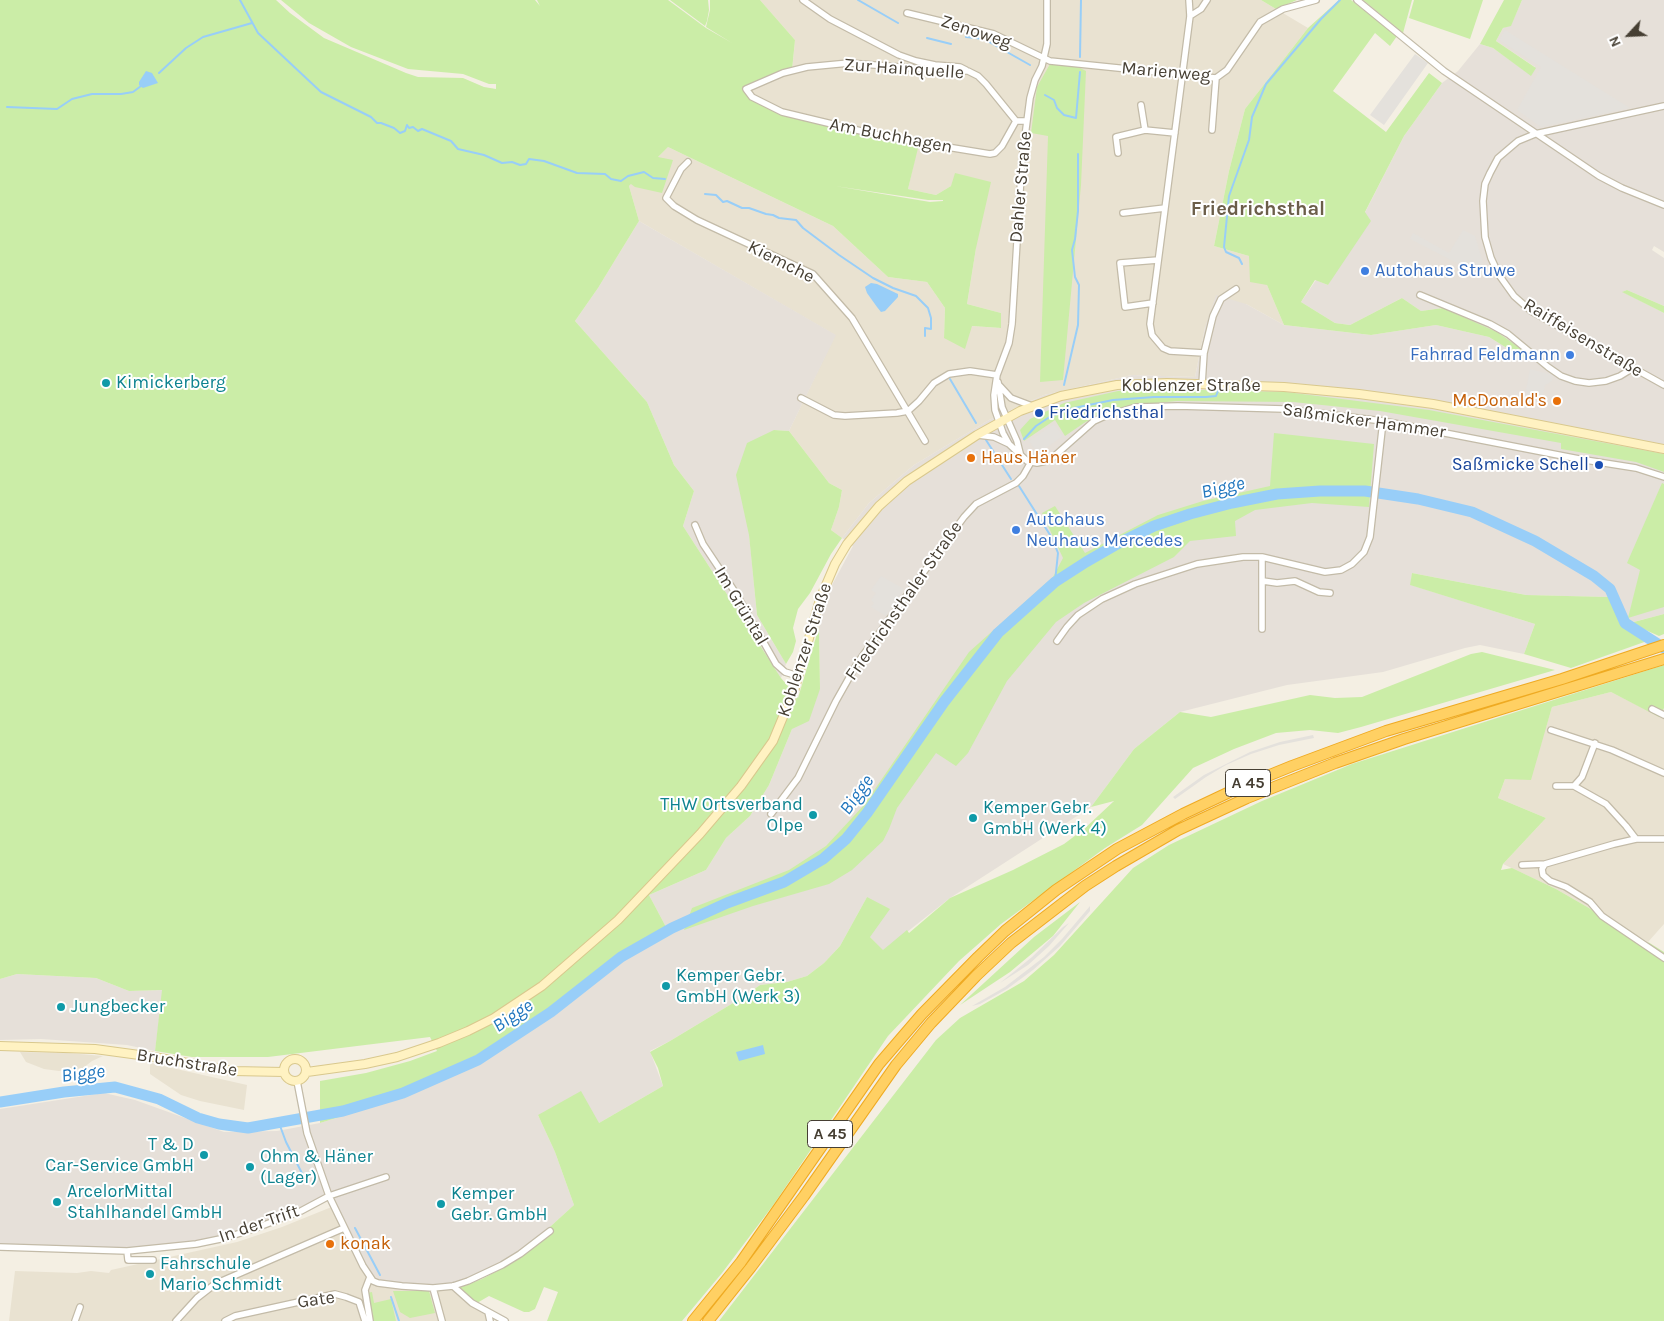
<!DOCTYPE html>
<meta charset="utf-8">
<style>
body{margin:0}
#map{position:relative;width:1664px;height:1321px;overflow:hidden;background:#f4efe3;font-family:Karla,sans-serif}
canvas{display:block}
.north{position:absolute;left:1604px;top:10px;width:50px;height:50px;-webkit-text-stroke:4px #fff;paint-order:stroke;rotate:245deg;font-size:14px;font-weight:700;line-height:20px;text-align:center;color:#463f33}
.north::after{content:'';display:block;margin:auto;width:18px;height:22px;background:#463f33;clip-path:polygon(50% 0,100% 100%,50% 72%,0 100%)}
</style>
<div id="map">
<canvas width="1664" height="1321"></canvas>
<div class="north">N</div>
</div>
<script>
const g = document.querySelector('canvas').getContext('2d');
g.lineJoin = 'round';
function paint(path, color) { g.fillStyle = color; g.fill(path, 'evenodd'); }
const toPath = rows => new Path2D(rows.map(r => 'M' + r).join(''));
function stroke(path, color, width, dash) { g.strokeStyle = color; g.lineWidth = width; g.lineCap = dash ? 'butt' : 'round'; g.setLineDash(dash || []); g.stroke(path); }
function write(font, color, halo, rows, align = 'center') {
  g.font = font + ' Karla,sans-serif'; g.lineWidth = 4; g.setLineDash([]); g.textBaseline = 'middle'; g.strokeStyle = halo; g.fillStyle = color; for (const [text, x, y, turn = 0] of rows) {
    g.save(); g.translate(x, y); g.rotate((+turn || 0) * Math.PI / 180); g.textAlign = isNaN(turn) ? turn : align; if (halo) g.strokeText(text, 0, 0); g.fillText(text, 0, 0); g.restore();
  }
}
paint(toPath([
 [760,0,1261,0,1308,28,1245,109,1229,171,1214,246,1249,256,1267,285,1284,325,1246,304,1205,327,1195,377,1132,375,1044,395,989,420,914,465,869,503,842,538,831,530,839,507,842,490,829,483,789,431,835,335,639,221,629,186,668,147,833,226,888,277,927,282,945,308,944,338,972,326,1000,328,1001,313,967,304,976,248,951,186,936,195,908,189,918,144,821,125,822,121,783,111,753,96,747,89,792,71,795,40],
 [1611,692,1659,716,1664,708,1664,924,1648,942,1556,889,1503,864,1546,818,1498,798,1505,779,1546,727,1552,707],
 [20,1052,68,1053,103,1056,92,1061,83,1068,59,1071,44,1069,26,1062],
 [150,1063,247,1085,244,1110,200,1101,181,1095,150,1074],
 [334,1206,453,1286,488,1312,494,1321,9,1321,15,1271,77,1273,91,1271,109,1273,111,1270,237,1242,282,1227]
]), '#e9e2d1');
paint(toPath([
 [1522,0,1664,0,1664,252,1654,246,1652,250,1664,258,1664,306,1627,290,1623,292,1664,313,1664,614,1622,625,1607,597,1526,595,1412,573,1411,585,1535,624,1524,654,1480,645,1465,648,1383,672,1287,685,1180,712,1134,749,1091,807,950,898,883,951,870,937,867,897,840,946,824,963,807,976,787,982,760,985,743,997,670,1041,650,1051,663,1086,599,1123,538,1115,555,1152,574,1205,520,1254,468,1281,433,1288,373,1281,329,1196,316,1203,225,1238,127,1251,0,1247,0,1109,104,1093,135,1100,224,1132,277,1131,320,1123,398,1099,474,1067,666,927,649,895,706,870,726,838,750,816,769,785,792,729,820,689,819,627,825,598,853,546,842,538,869,503,914,465,989,420,1044,395,1132,375,1195,377,1205,327,1216,295,1246,304,1284,325,1371,335,1436,325,1489,337,1523,358,1527,353,1443,308,1421,311,1402,298,1350,325,1335,323,1301,302,1316,280,1328,285,1404,136,1442,83,1458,71,1480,44,1493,48,1531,75,1535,67,1496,41,1503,28,1511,25],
 [639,221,836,335,789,431,774,430,749,533,757,615,786,664,781,678,683,526,694,491,674,465,647,402,575,321,598,288],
 [17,974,96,978,129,991,163,990,155,1051,127,1045,41,1039,0,1040,0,979]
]), '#e6e0d9');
paint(toPath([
 [0,0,276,0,290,13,324,38,406,73,418,77,463,78,484,87,496,89,496,84,489,84,463,74,408,69,351,47,309,23,281,0,535,0,540,6,537,0,668,0,706,28,732,43,706,27,710,10,710,0,760,0,795,40,792,70,745,89,782,114,821,125,919,144,908,189,936,195,951,186,955,173,991,182,976,248,967,304,1001,313,1001,328,972,326,965,349,944,338,945,308,927,282,888,277,833,226,668,147,658,157,673,160,662,193,635,187,631,184,629,186,639,221,598,288,575,321,647,402,674,465,694,491,683,526,781,678,798,698,819,627,820,689,809,721,792,729,769,785,750,816,726,838,706,870,649,895,666,927,474,1067,398,1099,320,1123,320,1081,366,1073,410,1061,437,1051,430,1037,268,1057,192,1057,155,1051,162,990,129,991,96,978,17,974,0,979],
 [835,186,928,200,943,200,943,201,930,202],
 [670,0,708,0,709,10,707,21,705,26],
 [1261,0,1297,0,1276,9],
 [1339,0,1351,0,1397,36,1390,46,1375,33,1333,91,1386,132,1429,73,1442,83,1404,136,1365,212,1371,221,1328,285,1315,280,1301,302,1335,323,1350,325,1402,298,1421,311,1443,308,1497,332,1527,353,1523,358,1489,337,1436,325,1371,335,1284,325,1267,285,1250,282,1249,256,1214,246,1229,171,1245,109,1308,28],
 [1363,0,1412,0,1403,33,1368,4],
 [1414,0,1483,0,1470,39,1409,18],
 [1504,0,1522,0,1511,26,1503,28,1496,41,1536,68,1531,76,1493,48,1480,44],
 [1050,64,1078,67,1086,71,1081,185,1063,380,1040,382,1048,136,1031,133,1037,87],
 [1627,290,1664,306,1664,313,1622,292],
 [1162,389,1286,392,1429,410,1664,454,1664,472,1636,462,1561,449,1561,443,1380,411,1293,402,1177,401,1135,405,1104,412,1084,423,1065,436,1055,420,1024,441,1020,430,1030,419,1064,403,1118,391],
 [774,430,789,431,829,483,842,490,839,507,831,530,842,538,831,554,810,593,798,609,793,628,796,641,793,652,786,664,757,615,749,535,736,475,747,443],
 [1274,433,1374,444,1369,507,1312,503,1255,510,1235,521,1236,536,1190,541,1174,557,1084,603,1056,622,1007,681,968,753,956,766,936,753,897,808,889,829,883,841,852,870,829,884,753,906,684,930,692,908,789,870,826,846,864,805,969,652,1053,577,1063,558,1042,513,1055,506,1085,553,1158,515,1203,501,1270,486],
 [1662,483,1664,484,1664,607,1628,618,1640,570,1627,563],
 [1412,573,1526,595,1608,597,1622,625,1650,640,1571,668,1524,654,1535,624,1410,585],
 [1664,614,1664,634,1659,636,1630,623],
 [1482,652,1555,670,1361,727,1338,733,1310,730,1276,733,1234,749,1193,768,1142,825,1105,848,1001,924,959,961,888,1036,774,1204,722,1273,682,1321,547,1321,558,1292,544,1287,535,1309,529,1312,524,1312,489,1296,477,1303,455,1289,482,1279,508,1265,574,1205,555,1152,538,1115,581,1091,599,1123,663,1086,658,1068,650,1052,670,1041,743,997,760,985,787,982,807,976,824,963,840,946,867,897,890,909,870,937,883,950,907,930,909,933,950,898,1013,870,1064,844,1084,829,1114,801,1091,807,1134,749,1180,712,1211,717,1310,695,1335,698,1362,697,1471,654],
 [1664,665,1664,708,1659,717,1611,692,1552,707,1531,780,1505,779,1498,798,1546,818,1503,864,1501,870,1512,868,1556,889,1589,908,1663,960,1651,948,1648,942,1664,952,1664,1321,719,1321,936,1040,960,1018,1024,981,1054,955,1133,868,1169,845,1262,801,1352,764],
 [1080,902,1053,936,1010,972,960,1005,1034,937],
 [393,1291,429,1291,435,1313,410,1318,400,1312],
 [372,1292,374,1303,391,1299,396,1321,366,1321,367,1293]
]), '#cbeda7');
paint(toPath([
 [1505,30,1630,108,1541,127,1517,110,1541,67,1499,40],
 [1415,54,1428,63,1384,125,1370,115],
 [1463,230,1475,236,1488,279,1410,239,1413,233,1449,253],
 [1530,369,1553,375,1552,381,1545,385,1541,404,1524,400],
 [1054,424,1063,436,1040,452,1034,448,1029,441],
 [881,576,904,589,886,616,871,607,874,603,871,600,876,593,871,590],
 [1313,735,1314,738,1279,745,1251,754,1226,765,1206,777,1175,799,1173,797,1204,775,1250,752,1280,742],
 [1090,906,1090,911,1060,946,1033,970,1007,989,980,1004,972,1006,1005,987,1044,957,1062,939],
 [1069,923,1049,946,1028,965,1000,983,1032,957,1063,927]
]), '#e4e1dc');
paint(toPath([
 [146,71,152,73,158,83,143,88,139,85,139,82],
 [871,283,877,284,898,294,898,297,885,311,881,312,877,307,867,293,865,287],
 [763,1045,765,1054,739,1061,736,1052]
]), '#98cef8');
stroke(toPath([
 [240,0,258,33,321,92,371,117,377,123,381,123,394,128,400,133,405,131,407,125,409,128,413,127,418,131,422,129,451,141,458,149,484,155,502,163,512,162,520,165,526,164,529,159,544,161,577,173,605,174,611,179,621,181,628,176,644,172,653,178,665,179],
 [858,0,898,23],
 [966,37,984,39,1030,65],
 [927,38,951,44],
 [1080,57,1081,0],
 [159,73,186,48,203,37,252,23],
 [1045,95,1054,100,1057,108,1064,115,1076,118,1080,72],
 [7,107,57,109,72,99,92,94,121,94,133,92,141,86],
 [705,194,716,195,723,202,727,201,742,208,749,208,766,214,773,215,779,218,796,220,803,228,839,255,873,278,893,288,916,296,928,308,931,318,931,329,925,328,925,336],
 [1242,264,1239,258,1226,252,1224,247,1229,196,1249,140,1252,117,1266,84,1321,19,1340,0],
 [950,379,976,423],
 [1064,385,1078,325,1079,285,1075,277,1072,250,1075,239,1078,211,1078,154],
 [1063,412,1074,408,1113,400,1154,397,1206,397,1216,396,1218,391],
 [1024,439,1036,426,1051,416,1063,412,1062,409],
 [986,440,1011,479],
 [1019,486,1052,538,1058,553,1055,582],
 [279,1123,286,1142,307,1183],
 [355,1228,380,1275],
 [391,1297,399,1321]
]), '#98cef8', 2);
stroke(toPath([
 [0,1102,64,1092,115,1087,159,1099,198,1118,219,1124,248,1128,343,1111,403,1093,478,1060,551,1012,621,957,672,928,727,903,784,882,823,859,846,839,867,813,944,702,998,633,1055,582,1086,562,1119,543,1154,526,1190,514,1232,503,1277,494,1320,491,1365,491,1418,499,1472,512,1535,541,1594,576,1610,589,1625,623,1664,648]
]), '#98cef8', 11);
const minor = toPath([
 [803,0,830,19,899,55,916,61,935,65,960,67,966,70],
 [1047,0,1047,44,1042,66,1035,80,1030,98,1022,159,1012,324,1009,343,997,375,994,395,995,410,1003,433,1009,444,1027,461,1037,463,1050,460,1085,429,1094,421,1105,416,1136,407,1178,406,1284,409,1383,421,1579,459,1636,468,1664,477],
 [1189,0,1190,16,1150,324,1152,335,1163,348,1170,351,1204,353],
 [1357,0,1444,71,1599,176,1622,188,1664,205],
 [907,13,994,34,1050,61,1216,78,1227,70,1260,22,1283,9,1316,0],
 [1190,16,1201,9,1207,0],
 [1141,105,1145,130],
 [1664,106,1535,134,1518,141,1498,158,1490,173,1485,184,1483,201,1485,237,1491,258,1499,275,1514,296,1531,311,1664,385],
 [1016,121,986,84,978,76,968,71,938,70,849,63,807,67,783,73,746,89,752,97,782,112,886,137,990,154,995,153,1002,146,1016,121,1026,121],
 [1212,130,1216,78],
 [1118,153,1116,137,1145,130,1175,133],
 [688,162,681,169,666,198,674,206,697,220,813,274,852,318,925,441],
 [1123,213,1165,208],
 [1420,295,1490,324,1508,334,1548,367,1561,376,1575,381,1589,383,1606,381,1620,376,1633,368],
 [1153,303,1125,307,1120,263,1158,260],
 [998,382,1002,407,1017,441,1020,453],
 [1202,384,1204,353,1213,316,1221,299,1236,289],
 [999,385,1011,398,1032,406],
 [801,398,834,415,845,416,897,413,908,411],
 [908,411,919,401,934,383,949,374,970,371,997,375],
 [978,435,994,437,1009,444],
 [695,525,703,544,737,595,776,664,785,672,798,676],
 [1263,581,1277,583,1295,581,1319,592,1330,593],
 [1262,629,1262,557],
 [1057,641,1067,627,1078,615,1102,599,1135,584,1197,564,1243,557,1262,557,1325,572,1341,570,1352,564,1364,552,1370,537,1383,421],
 [1652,709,1664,715],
 [1551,730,1612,750,1664,773],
 [1556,786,1574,786,1606,804,1626,826,1636,839],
 [1574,786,1582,777,1595,743],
 [771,814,798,778,836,701,858,662,964,517,976,504,1016,483,1023,476,1031,462],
 [1664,839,1636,839,1614,844,1545,864,1542,869,1543,875,1550,881,1566,887,1590,902,1602,916,1664,958],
 [1522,865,1545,864],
 [297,1081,307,1133,329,1196,363,1266,373,1281,378,1283,402,1286,433,1288,453,1286,468,1281,502,1265,520,1254,550,1231],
 [0,1247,127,1251,196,1244,225,1238,256,1228,301,1211,329,1196,386,1177],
 [127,1251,128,1260,153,1260],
 [370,1277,365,1290,370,1321],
 [453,1286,472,1303,505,1321],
 [433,1288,442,1321],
 [488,1312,490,1321],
 [75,1321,80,1307],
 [176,1321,197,1298,215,1284,344,1228],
 [225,1321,235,1316,335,1294,346,1297,359,1302,365,1321]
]);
const secondary = toPath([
 [0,1046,95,1049,154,1057,233,1071,284,1072],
 '284 1070a11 11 0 1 1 22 0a11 11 0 1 1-22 0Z',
 [307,1072,365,1064,397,1057,439,1043,468,1031,494,1018,542,986,618,920,700,834,741,786,773,741,795,688,820,599,835,564,847,544,879,506,907,481,977,435,1020,411,1061,396,1117,385,1167,383,1284,387,1359,394,1433,404,1664,449]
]);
const motorway = toPath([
 [693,1321,741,1262,879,1064,922,1014,978,957,1005,931,1056,890,1117,849,1183,814,1238,788,1292,766,1386,731,1562,679,1664,645],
 [708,1321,751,1267,804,1196,896,1065,931,1023,976,976,1011,943,1085,886,1116,866,1178,830,1247,798,1335,763,1404,739,1664,659]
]);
stroke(minor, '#c3bba8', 8);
stroke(secondary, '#d9c88d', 10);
stroke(motorway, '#efaa22', 12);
stroke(minor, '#fff', 5.5);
stroke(secondary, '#fff2c2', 8);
stroke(motorway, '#ffd063', 10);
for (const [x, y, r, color] of [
 [1365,271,5,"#3f7fe0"],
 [1570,355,5,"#3f7fe0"],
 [106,383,5,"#0f9aa8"],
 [1557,401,5,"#e8710a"],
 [1039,413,5,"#1a4fb4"],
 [971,458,5,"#e8710a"],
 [1599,465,5,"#1a4fb4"],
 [1016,530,5,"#3f7fe0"],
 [813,815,5,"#0f9aa8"],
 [973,818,5,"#0f9aa8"],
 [666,986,5,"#0f9aa8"],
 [61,1007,5,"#0f9aa8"],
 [204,1155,5,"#0f9aa8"],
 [250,1167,5,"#0f9aa8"],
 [57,1202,5,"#0f9aa8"],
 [441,1204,5,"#0f9aa8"],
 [330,1244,5,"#e8710a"],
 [150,1274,5,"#0f9aa8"]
]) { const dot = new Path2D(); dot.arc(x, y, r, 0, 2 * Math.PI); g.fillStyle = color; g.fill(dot); stroke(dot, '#fff', 2); }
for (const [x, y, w] of [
 [1248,783,45],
 [830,1134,45]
]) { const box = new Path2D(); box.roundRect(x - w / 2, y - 13.5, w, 27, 4); g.fillStyle = '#fff'; g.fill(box); stroke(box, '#463f33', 1); }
write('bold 16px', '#463f33', null, [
 ["A 45",1248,783],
 ["A 45",830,1134]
]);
write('18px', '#463f33', '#fff', [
 ["Zenoweg",976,32,18],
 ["Zur Hainquelle",904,69,4],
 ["Marienweg",1166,72,5],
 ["Am Buchhagen",891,136,11],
 ["Dahler Straße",1021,187,-85],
 ["Kiemche",781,262,27],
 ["Raiffeisenstraße",1583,338,31],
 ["Koblenzer Straße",1191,386],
 ["Saßmicker Hammer",1364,421,8],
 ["Friedrichsthaler Straße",904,601,-55],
 ["Im Grüntal",741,606,59],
 ["Koblenzer Straße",805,650,-72],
 ["Bruchstraße",187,1063,9],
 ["In der Trift",259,1224,-19],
 ["Gate",316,1300,-8]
]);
write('18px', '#366cbe', '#fff', [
 ["Autohaus Struwe",1375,271],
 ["Fahrrad Feldmann",1560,355,"right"],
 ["Autohaus",1026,520],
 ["Neuhaus Mercedes",1026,541]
], 'left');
write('18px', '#0d838f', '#fff', [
 ["Kimickerberg",116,383],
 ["THW Ortsverband",803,805,"right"],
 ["Olpe",803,826,"right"],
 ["Kemper Gebr.",983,808],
 ["GmbH (Werk 4)",983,829],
 ["Kemper Gebr.",676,976],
 ["GmbH (Werk 3)",676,997],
 ["Jungbecker",71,1007],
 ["T & D",194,1145,"right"],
 ["Car-Service GmbH",194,1166,"right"],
 ["Ohm & Häner",260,1157],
 ["(Lager)",260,1178],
 ["ArcelorMittal",67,1192],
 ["Stahlhandel GmbH",67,1213],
 ["Kemper",451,1194],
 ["Gebr. GmbH",451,1215],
 ["Fahrschule",160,1264],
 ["Mario Schmidt",160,1285]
], 'left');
write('18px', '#c56008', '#fff', [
 ["McDonald's",1547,401,"right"],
 ["Haus Häner",981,458],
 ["konak",340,1244]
], 'left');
write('18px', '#164399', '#fff', [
 ["Friedrichsthal",1049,413],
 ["Saßmicke Schell",1589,465,"right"]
], 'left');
write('italic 19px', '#2076be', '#fff', [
 ["Bigge",1223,488,-13],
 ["Bigge",857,795,-54],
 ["Bigge",513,1016,-34],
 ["Bigge",83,1074,-7]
]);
write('bold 20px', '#6b5e49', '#fff', [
 ["Friedrichsthal",1258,209]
]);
</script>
